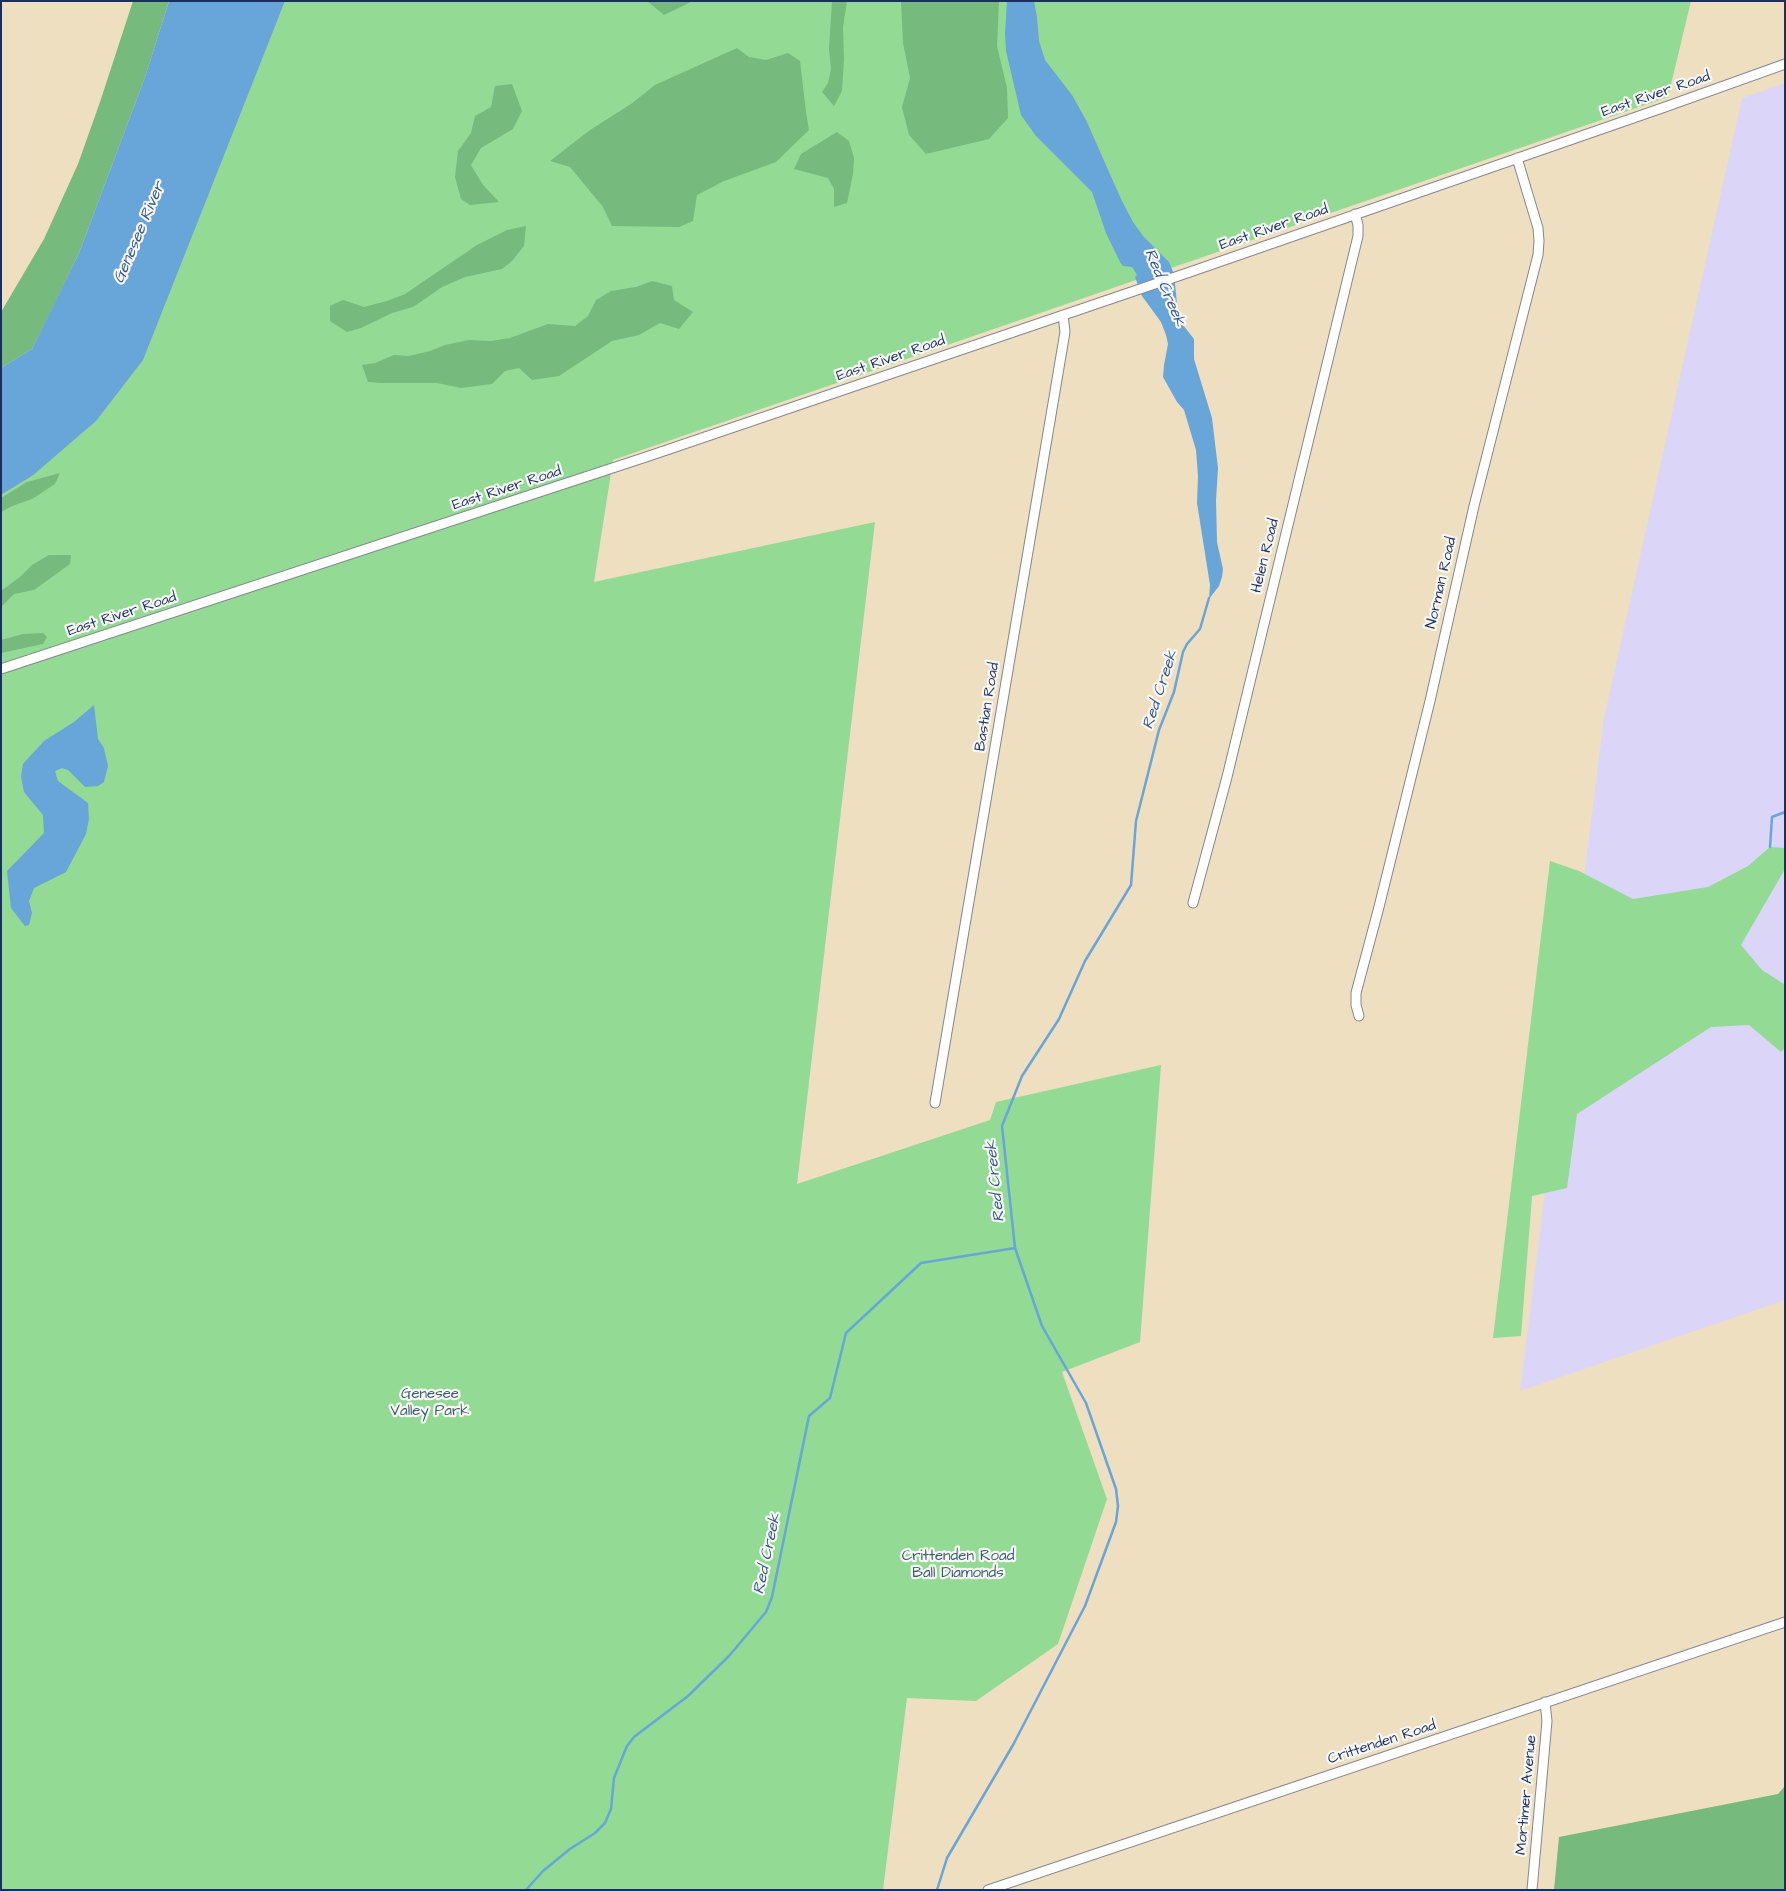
<!DOCTYPE html>
<style>
body{margin:0}
#map{position:relative;width:1786px;height:1891px;overflow:hidden;background:#eedfc0;font-family:"Architects Daughter",sans-serif}
canvas{display:block}
.frame{position:absolute;inset:0;border:2px solid #1b2f5e;pointer-events:none}
</style>
<div id="map">
<canvas width="1786" height="1891"></canvas>
<div class="frame"></div>
</div>
<script>
const g = document.querySelector('canvas').getContext('2d');
g.lineJoin = 'round';
function paint(path, color) { g.fillStyle = color; g.fill(path, 'evenodd'); }
const toPath = rows => new Path2D(rows.map(r => 'M' + r).join(''));
function stroke(path, color, width, dash) { g.strokeStyle = color; g.lineWidth = width; g.lineCap = dash ? 'butt' : 'round'; g.setLineDash(dash || []); g.stroke(path); }
function write(font, color, halo, rows, align = 'center') {
  g.font = font + ' "Architects Daughter",sans-serif'; g.lineWidth = 4.5; g.setLineDash([]); g.textBaseline = 'middle'; g.strokeStyle = halo; g.fillStyle = color; for (const [text, x, y, turn = 0] of rows) {
    g.save(); g.translate(x, y); g.rotate((+turn || 0) * Math.PI / 180); g.textAlign = isNaN(turn) ? turn : align; if (halo) g.strokeText(text, 0, 0); g.fillText(text, 0, 0); g.restore();
  }
}
paint(toPath([
 [1785,83,1785,1300,1520,1391,1604,718,1742,98]
]), '#dbd6f7');
paint(toPath([
 [285,1,1691,1,1668,97,613,460,594,582,875,522,797,1184,990,1120,996,1102,1161,1065,1140,1342,1062,1372,1107,1499,1058,1644,976,1701,907,1698,883,1890,1,1890,1,495,32,476,243,103],
 [1770,847,1785,848,1785,869,1741,945,1762,970,1784,984,1785,1048,1781,1052,1749,1025,1711,1027,1577,1114,1567,1188,1532,1196,1521,1336,1493,1338,1550,861,1579,871,1633,899,1708,887,1748,866]
]), '#93da94');
paint(toPath([
 [133,1,169,1,145,77,79,253,51,311,32,349,1,368,1,312,44,239,78,164,100,102],
 [647,1,693,1,664,15],
 [832,1,847,1,843,27,844,59,842,91,834,106,822,92,828,83,831,69,829,49],
 [901,1,999,1,997,46,1007,88,1008,118,989,139,926,154,909,135,902,107,910,78,903,43],
 [737,48,749,57,766,60,788,53,800,61,806,112,809,130,776,162,724,181,697,195,693,221,679,227,612,226,603,207,570,167,550,161,590,130,631,104,655,85],
 [512,84,522,111,513,129,481,148,471,165,483,185,499,202,470,205,461,199,455,177,458,151,471,133,475,116,491,107,495,86],
 [837,132,849,141,854,158,853,174,847,203,834,207,834,189,828,178,794,169,801,154],
 [526,226,524,246,512,261,502,269,465,277,442,287,413,307,392,313,361,328,347,332,330,321,330,306,343,300,364,307,387,301,405,294,477,245,507,230],
 [652,281,672,286,674,300,693,312,679,329,660,323,639,335,612,341,559,376,532,380,519,368,505,371,492,384,461,388,437,383,381,383,368,382,362,365,375,363,394,355,409,356,430,351,445,345,469,340,491,341,510,338,548,324,575,326,588,316,596,300,611,291,636,287],
 [60,473,55,484,32,499,12,506,1,512,1,498,27,482],
 [49,555,71,555,70,564,34,590,14,594,1,607,1,591,21,576,32,565],
 [43,633,47,637,43,644,1,653,1,640,23,634],
 [1785,1786,1785,1890,1554,1890,1559,1837,1778,1794]
]), '#76ba7e');
paint(toPath([
 [169,1,285,1,143,360,96,421,32,476,1,495,1,368,32,349,79,253,145,77],
 [1007,1,1034,1,1037,17,1039,41,1045,60,1072,95,1086,120,1121,199,1133,222,1143,236,1169,262,1174,274,1178,314,1183,325,1194,339,1194,359,1212,418,1218,468,1216,500,1217,542,1223,569,1222,577,1219,586,1209,599,1210,585,1197,503,1198,476,1196,450,1184,410,1177,402,1163,377,1164,365,1168,344,1166,335,1161,322,1142,296,1135,277,1137,275,1132,267,1123,266,1120,262,1106,233,1092,192,1036,136,1021,115,1006,51,1005,34],
 [94,705,98,739,104,748,108,766,104,782,98,786,85,787,68,770,62,768,55,771,58,781,88,803,89,819,86,834,66,872,34,888,29,901,32,913,29,925,25,926,11,908,7,871,44,833,43,815,24,792,21,777,23,764,44,741,74,722]
]), '#68a5d9');
stroke(toPath([
 [1770,847,1772,817,1785,812],
 [526,1890,543,1871,570,1849,595,1833,605,1823,611,1809,614,1778,627,1746,634,1737,688,1696,729,1656,766,1612,772,1597,809,1416,830,1398,846,1333,921,1263,1015,1248],
 [937,1890,947,1858,1013,1745,1085,1606,1116,1522,1118,1506,1116,1489,1086,1403,1042,1326,1015,1248,1002,1126,1022,1076,1059,1019,1085,961,1131,885,1136,821,1159,730,1174,692,1183,652,1187,644,1200,629,1209,598]
]), '#68a5d9', 2.5);
const minor = toPath([
 [1,669,649,456,1190,272,1665,107,1785,64],
 [1193,903,1227,777,1358,236,1358,225,1355,214],
 [1359,1016,1356,1005,1356,993,1379,907,1430,701,1474,506,1538,255,1539,241,1538,228,1517,158],
 [935,1103,1065,332,1063,315],
 [988,1890,1785,1622],
 [1532,1890,1547,1721,1545,1702]
]);
stroke(minor, '#84878f', 11);
stroke(minor, '#fff', 9);
write('15px', '#1b2f5e', '#f6f6f2', [
 ["East River Road",1656,95,-19],
 ["East River Road",1274,228,-19],
 ["East River Road",891,359,-19],
 ["East River Road",507,489,-18],
 ["Helen Road",1266,556,-76],
 ["Norman Road",1442,583,-77],
 ["East River Road",122,615,-18],
 ["Bastian Road",988,707,-81],
 ["Crittenden Road",1382,1743,-18],
 ["Mortimer Avenue",1527,1795,-85]
]);
write('15px', '#395a6c', '#f6f6f2', [
 ["Genesee",430,1395],
 ["Valley Park",430,1412],
 ["Crittenden Road",958,1557],
 ["Ball Diamonds",958,1574]
]);
write('italic 16px', '#365889', '#f6f6f2', [
 ["Genesee River",140,233,-67],
 ["Red Creek",1164,288,67],
 ["Red Creek",1161,690,-72],
 ["Red Creek",996,1181,-96],
 ["Red Creek",768,1554,-78]
]);
</script>
